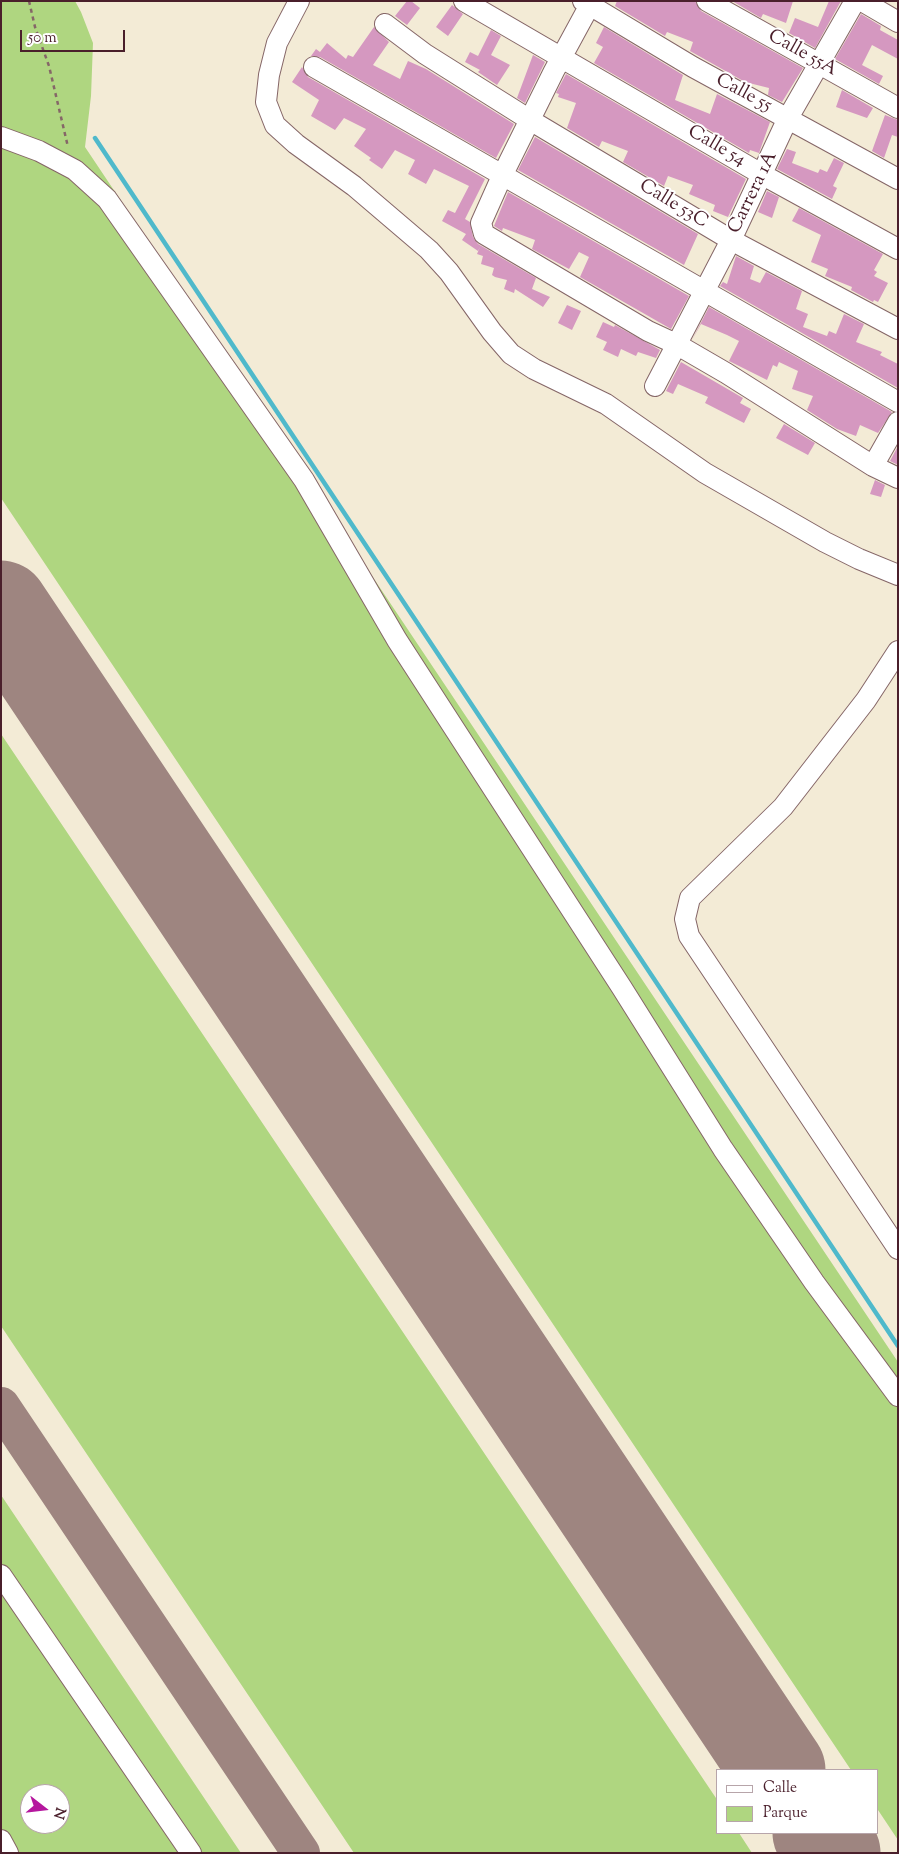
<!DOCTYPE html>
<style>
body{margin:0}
#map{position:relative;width:899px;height:1854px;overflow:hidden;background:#f3ebd6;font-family:"Sorts Mill Goudy",serif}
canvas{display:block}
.frame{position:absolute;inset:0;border:2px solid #4a1f2b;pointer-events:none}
.legend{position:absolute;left:716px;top:1769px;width:162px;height:65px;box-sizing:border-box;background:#fff;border:1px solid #b7a5aa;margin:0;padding:6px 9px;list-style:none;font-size:15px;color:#4a1f2b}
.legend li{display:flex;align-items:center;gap:10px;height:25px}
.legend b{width:25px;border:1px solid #b7a5aa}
.north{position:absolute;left:20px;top:1784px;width:50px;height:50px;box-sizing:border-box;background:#fff;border:1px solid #b7a5aa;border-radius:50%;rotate:106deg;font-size:14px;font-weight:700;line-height:20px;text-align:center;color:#4a1f2b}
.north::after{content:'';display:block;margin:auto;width:18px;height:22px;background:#b5179e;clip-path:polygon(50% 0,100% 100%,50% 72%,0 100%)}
.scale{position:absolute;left:20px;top:30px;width:105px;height:22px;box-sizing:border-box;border:2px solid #4a1f2b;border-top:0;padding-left:6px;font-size:15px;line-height:18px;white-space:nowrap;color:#4a1f2b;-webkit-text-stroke:4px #fff;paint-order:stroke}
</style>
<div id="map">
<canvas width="899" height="1854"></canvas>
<div class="frame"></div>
<ul class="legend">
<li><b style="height:6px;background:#fff"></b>Calle</li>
<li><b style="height:14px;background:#afd680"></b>Parque</li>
</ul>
<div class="north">N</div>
<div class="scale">50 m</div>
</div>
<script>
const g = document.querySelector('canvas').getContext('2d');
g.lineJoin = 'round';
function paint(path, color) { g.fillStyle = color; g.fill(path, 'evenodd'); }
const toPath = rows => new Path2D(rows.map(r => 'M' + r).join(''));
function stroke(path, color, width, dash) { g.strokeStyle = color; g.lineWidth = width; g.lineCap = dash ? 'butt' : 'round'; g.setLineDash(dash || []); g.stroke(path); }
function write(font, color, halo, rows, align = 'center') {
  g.font = font + ' "Sorts Mill Goudy",serif'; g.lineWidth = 4; g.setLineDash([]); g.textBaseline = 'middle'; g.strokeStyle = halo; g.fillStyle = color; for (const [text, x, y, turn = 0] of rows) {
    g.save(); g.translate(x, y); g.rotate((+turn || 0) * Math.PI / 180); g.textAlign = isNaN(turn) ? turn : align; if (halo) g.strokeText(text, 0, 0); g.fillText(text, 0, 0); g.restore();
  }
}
paint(toPath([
 [1,1,75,1,81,12,93,43,91,96,85,147,898,1362,898,1840,878,1810,878,1770,851,1770,1,498],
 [1,734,718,1801,718,1833,739,1833,752,1853,354,1853,1,1326],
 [1,1495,241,1853,1,1853],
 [30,1794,60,1794,60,1824,30,1824]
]), '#afd680');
stroke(toPath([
 [95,138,898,1346]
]), '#4fb9cb', 4.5);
stroke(toPath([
 [1,1406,301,1853]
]), '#9e8580', 38);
stroke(toPath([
 [1,608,778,1770],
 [820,1833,833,1853]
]), '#9e8580', 95);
paint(toPath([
 [407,1,411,1,420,8,407,25,395,16],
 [617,1,695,1,701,11,803,68,782,102,768,95,769,88,745,82,690,51,693,42,667,32,665,36,615,6],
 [732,1,793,1,786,23,763,14,761,18],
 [829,1,841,1,815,48,789,33,795,18,818,27],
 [452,5,463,14,448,36,436,27],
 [861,14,881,26,880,30,898,40,898,59,872,45,862,65,883,76,879,84,835,59],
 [374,27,389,42,373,65,400,79,408,61,426,69,514,124,496,158,320,57,311,56,316,49,320,52,327,43,346,59,348,55,353,57],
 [604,27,683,75,675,100,710,114,717,94,770,122,759,153,750,150,749,153,594,63,603,47,596,43],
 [491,30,501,36,491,55,510,65,497,85,478,72,480,70,465,62,470,52,478,56],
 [533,55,545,62,525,103,517,98],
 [302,67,308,77,485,179,465,219,470,222,473,237,478,244,536,278,532,289,550,297,543,307,515,289,514,293,504,289,507,280,495,277,492,275,494,268,481,264,483,256,477,254,480,247,478,251,462,240,466,234,442,221,448,210,455,213,469,186,434,169,426,184,408,174,415,160,395,150,382,169,369,160,371,158,354,146,366,129,344,118,335,130,311,116,319,100,292,82],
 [566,74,746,179,728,217,713,211,715,205,689,194,693,185,668,176,664,186,623,162,628,151,602,141,599,147,567,128,576,103,558,97,559,94,556,93],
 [842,90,873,108,867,118,836,107],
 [885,115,898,120,898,137,892,135,884,158,872,151],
 [535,137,698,234,684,265,518,170],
 [787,149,796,152,792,163,818,173,820,169,827,172,834,158,844,163,833,186,837,188,832,199,777,169],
 [767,191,779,197,772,218,758,212],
 [508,192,689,296,671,329,580,277,589,257,579,252,569,269,532,249,535,240,503,228,502,231,494,226],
 [799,208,883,254,874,270,877,272,874,276,888,283,878,302,874,300,873,302,851,290,852,287,825,276,828,269,811,262,821,235,792,221],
 [736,256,754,266,750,279,760,283,766,272,802,291,796,309,808,314,803,327,827,336,829,331,836,334,844,314,864,324,856,342,882,352,880,355,898,364,898,388,720,286,723,282,727,284],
 [567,305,581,311,572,330,558,323],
 [709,307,892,412,878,433,860,425,856,436,837,429,807,410,813,396,792,389,798,371,779,362,777,367,773,365,767,380,729,361,739,341,727,335,701,324,692,340],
 [603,322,614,327,615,325,660,350,656,358,638,352,636,356,621,349,618,357,603,350,607,342,596,337],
 [681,362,743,398,740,403,751,409,744,423,705,403,708,397,678,384,673,394,666,391],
 [784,424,815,443,808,455,776,438],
 [898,446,898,465,890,461],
 [875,480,885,485,881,497,870,494]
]), '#d598c0');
const minor = toPath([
 [299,1,277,43,269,75,266,102,275,125,296,144,354,186,429,250,449,272,492,332,511,354,534,369,606,404,705,473,825,542,859,559,898,575],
 [464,1,763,175,898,249],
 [583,1,693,67,898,179],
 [592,1,554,71,502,176,481,223,484,234,648,331,676,344,726,373,873,466,898,478],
 [707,1,898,108],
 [862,1,898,22],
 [385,24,425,54,530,120,731,240,898,329],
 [314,67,898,402],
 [1,137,39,151,75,170,107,199,304,480,397,640,622,988,723,1149,814,1282,898,1396],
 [655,386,731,240,788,118,855,1],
 [873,466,898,422],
 [898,651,866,700,783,807,690,898,685,919,689,936,898,1249],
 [1,1575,191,1853],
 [1,1840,8,1853]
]);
stroke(minor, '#856667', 22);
stroke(toPath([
 [29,1,35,27,49,66,68,147]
]), '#856667', 2.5, [4, 4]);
stroke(minor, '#fff', 20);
write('19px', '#4a1f2b', '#fff', [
 ["Calle 55A",802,54,29],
 ["Calle 55",743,94,28],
 ["Calle 54",716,147,30],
 ["Carrera 1A",754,193,-64],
 ["Calle 53C",673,205,31]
]);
</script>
